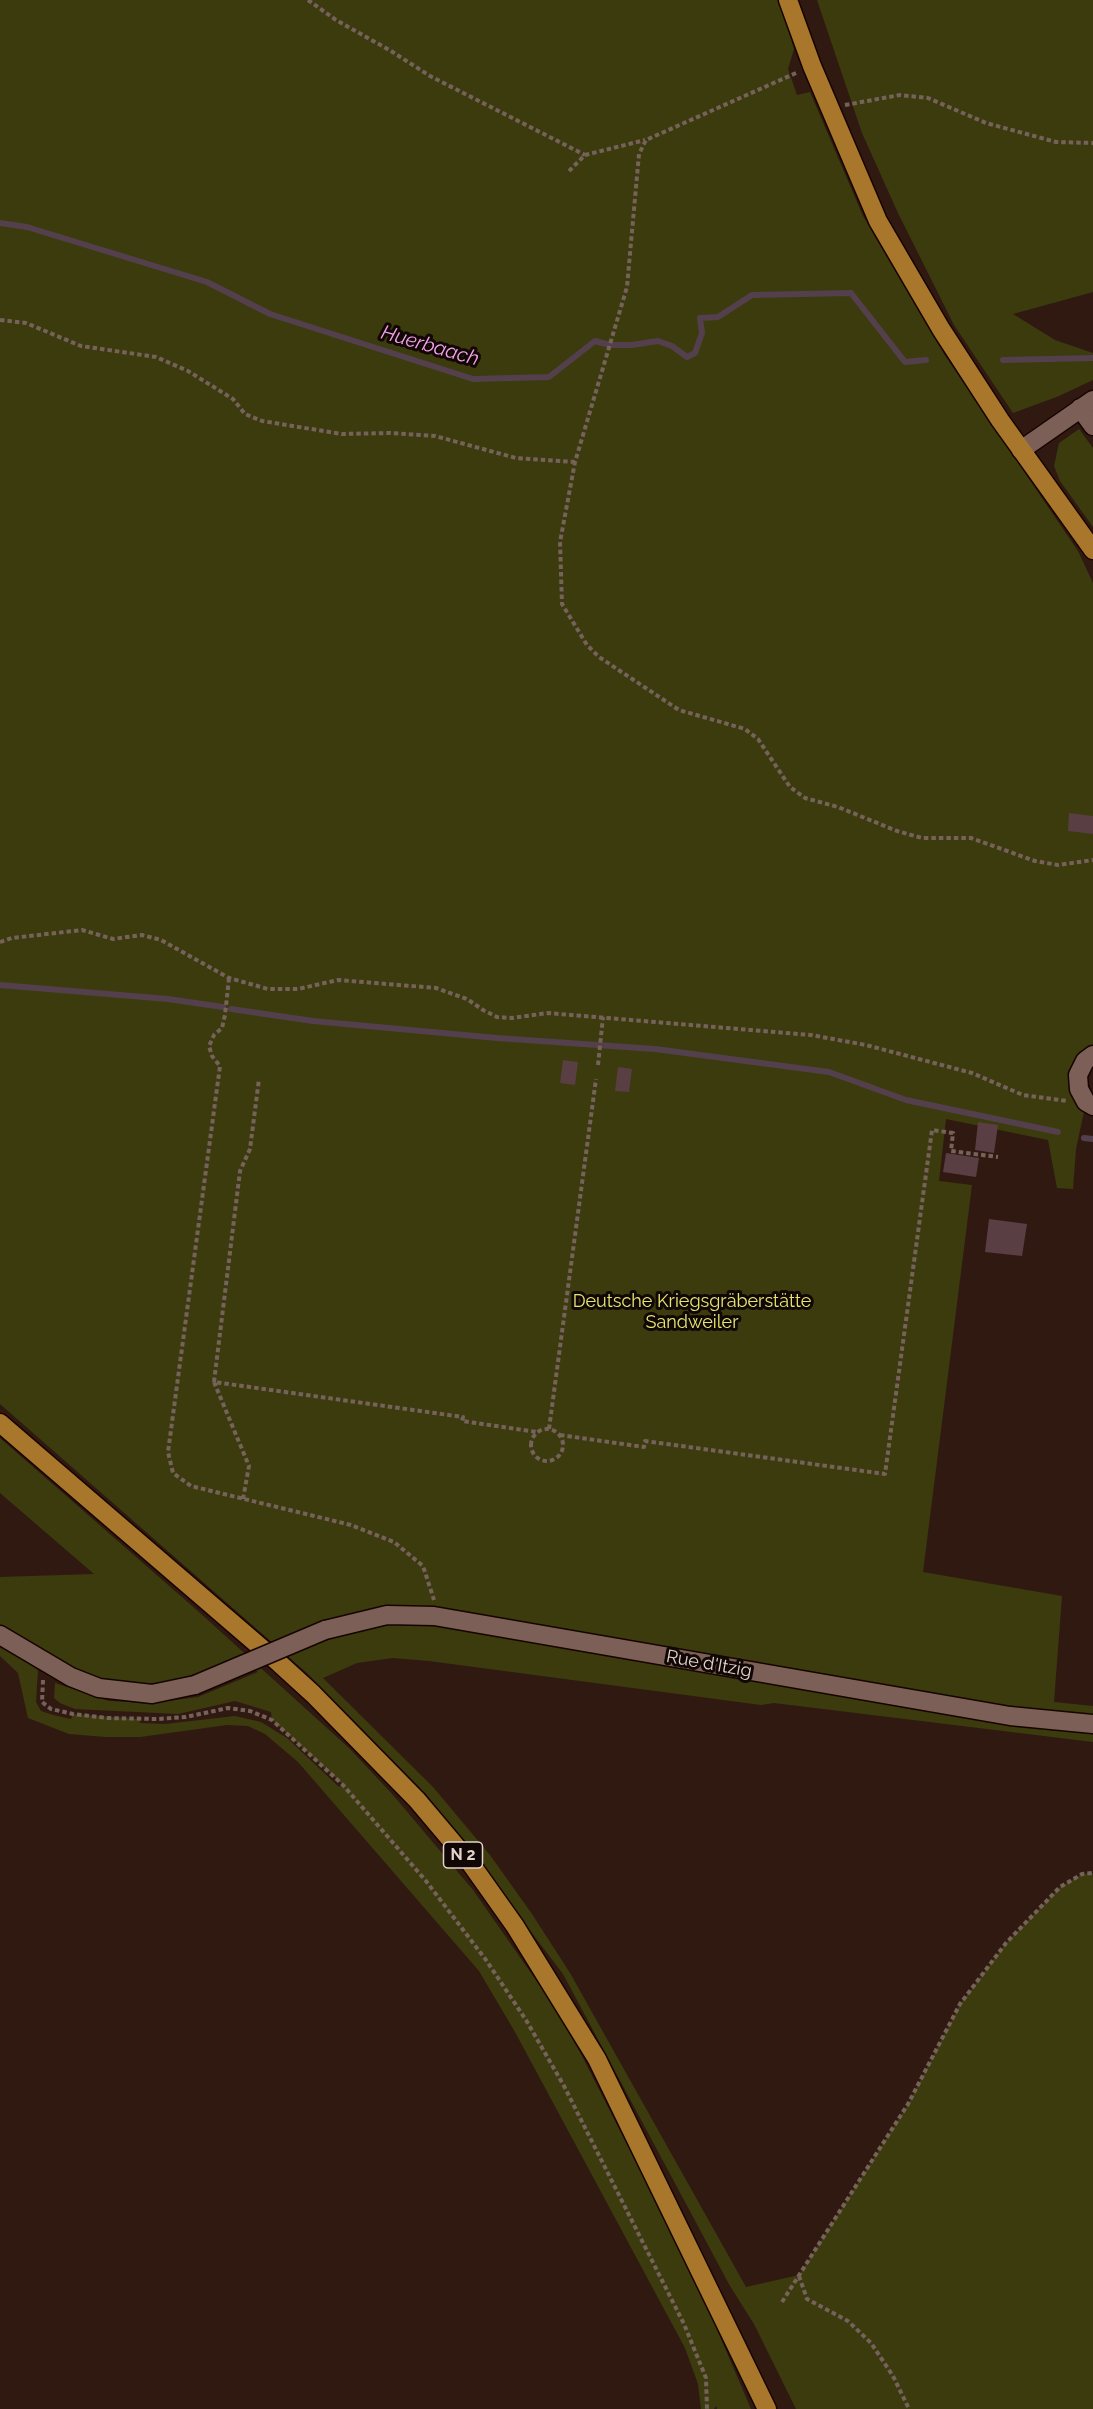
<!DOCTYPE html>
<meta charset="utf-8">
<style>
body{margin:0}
canvas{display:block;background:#301911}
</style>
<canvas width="1093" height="2409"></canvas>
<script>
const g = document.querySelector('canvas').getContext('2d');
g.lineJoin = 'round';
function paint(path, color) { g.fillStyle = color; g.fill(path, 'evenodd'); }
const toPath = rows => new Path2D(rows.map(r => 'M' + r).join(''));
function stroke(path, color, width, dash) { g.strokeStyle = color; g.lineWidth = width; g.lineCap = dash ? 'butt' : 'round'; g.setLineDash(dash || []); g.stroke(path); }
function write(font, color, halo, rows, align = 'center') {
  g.font = font + ' Raleway,sans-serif'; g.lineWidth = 6; g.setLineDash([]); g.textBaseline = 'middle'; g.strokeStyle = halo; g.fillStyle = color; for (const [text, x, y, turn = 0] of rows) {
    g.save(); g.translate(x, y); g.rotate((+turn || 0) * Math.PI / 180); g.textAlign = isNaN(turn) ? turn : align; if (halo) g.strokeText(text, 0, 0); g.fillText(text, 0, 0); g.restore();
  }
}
paint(toPath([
 [0,0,779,0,794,49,788,69,797,95,810,92,863,216,944,354,1078,551,1093,583,1093,1055,1085,1061,1086,1102,1076,1149,1073,1189,1057,1188,1048,1140,946,1119,939,1181,972,1185,923,1572,1062,1596,1054,1702,1093,1706,1093,1742,774,1703,761,1705,429,1661,393,1658,357,1663,323,1678,433,1787,490,1855,532,1914,570,1973,746,2287,799,2275,908,2104,960,2004,1006,1943,1060,1887,1082,1874,1093,1873,1093,2409,796,2409,754,2324,730,2286,563,1974,426,1794,307,1673,0,1404],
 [817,0,1093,0,1093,292,1013,314,1055,340,1093,353,1093,380,1059,396,1013,413,954,325,898,213,862,133],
 [1079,429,1093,448,1093,527,1060,481,1054,466,1059,443],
 [0,1438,199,1612,349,1748,393,1795,473,1890,554,2006,582,2056,695,2278,751,2409,717,2409,716,2406,714,2409,701,2409,698,2384,685,2348,515,2032,479,1971,298,1762,265,1734,248,1726,227,1725,140,1737,106,1737,69,1734,28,1718,18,1673,0,1656,0,1644,38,1670,36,1702,41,1711,53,1715,71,1719,73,1714,139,1719,140,1723,165,1724,235,1716,261,1722,287,1738,339,1787,343,1785,272,1720,271,1712,235,1701,178,1714,75,1709,60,1703,54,1698,55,1683,109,1701,153,1703,198,1697,258,1672,241,1658,178,1680,138,1685,102,1679,70,1667,0,1625,0,1577,94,1574,0,1493]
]), '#3b3b0e');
stroke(toPath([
 [0,223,27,227,207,282,270,314,473,379,549,377,595,341,610,345,632,345,658,341,672,346,687,357,695,353,702,333,700,318,718,317,752,295,851,293,905,362,926,360],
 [1003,360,1093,358],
 [0,985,168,999,223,1007],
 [231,1009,313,1021,497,1038,655,1049,829,1072,906,1100,1058,1132],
 [1084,1138,1093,1139]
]), '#543f4c', 6);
paint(toPath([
 [1069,813,1093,816,1093,834,1068,831],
 [563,1060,578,1062,575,1085,560,1083],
 [618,1067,632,1069,629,1092,615,1091],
 [978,1122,998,1125,994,1153,975,1150],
 [946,1153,979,1158,976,1177,943,1172],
 [989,1219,1027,1224,1022,1256,985,1252]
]), '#593e43');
const minor = toPath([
 [1080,408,1093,426],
 [1021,450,1093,400],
 [1093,1055,1085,1061,1078,1075,1079,1089,1086,1102,1093,1106],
 [325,1630,387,1615,434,1616,1010,1716,1093,1724],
 [0,1635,71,1677,99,1688,152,1694,195,1685]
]);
const major = toPath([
 [788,0,812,66,878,221,941,329,1000,420,1093,550],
 [0,1423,279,1663,313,1694,417,1800,471,1864,515,1926,597,2059,767,2409]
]);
stroke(minor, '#170401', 21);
stroke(major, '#170401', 21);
stroke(toPath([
 [308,0,336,20,391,51,430,76,585,155],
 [796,73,646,140,639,154,627,287,575,462,560,542,562,604,587,645,599,657,679,710,745,729,758,739,790,787,805,798,838,807,897,831,922,838,971,838,1035,861,1058,865,1093,860],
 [845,105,900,95,928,98,986,123,1056,142,1093,143],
 [569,171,585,155,645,140],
 [0,320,26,323,81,346,156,357,188,371,233,399,245,414,262,421,342,434,390,433,435,436,516,458,575,462],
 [0,942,12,938,82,930,113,939,142,935,161,940,229,978,268,989,298,989,338,980,436,988,467,999,483,1010,497,1017,512,1018,548,1013,811,1035,866,1045,972,1073,1023,1095,1067,1101],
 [229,978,225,1015,222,1028,214,1035,209,1046,212,1056,220,1066,168,1452,173,1473,191,1486,351,1525,394,1542,423,1566,434,1600],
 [598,1065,603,1017],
 [214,1382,240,1171,250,1149,259,1079],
 '531 1445a16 16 0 1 1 32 0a16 16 0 1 1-32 0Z',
 [549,1429,596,1079],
 [560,1435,644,1447,645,1441,885,1474,932,1130,953,1133,951,1151,998,1157],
 [243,1499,249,1466,214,1382,463,1417,462,1421,537,1432],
 [43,1680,42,1702,51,1709,73,1714,107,1718,158,1719,186,1717,228,1708,250,1711,272,1720,343,1785,426,1881,486,1960,526,2020,564,2086,684,2324,706,2378,707,2409],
 [799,2276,807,2299,848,2321,871,2343,893,2376,909,2409],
 [782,2302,908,2104,960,2004,1006,1943,1060,1887,1082,1874,1093,1873]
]), '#76625b', 4, [4.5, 3]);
stroke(minor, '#7c6057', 18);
stroke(major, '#a8772c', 18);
const minorBridge = toPath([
 [195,1685,325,1630]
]);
stroke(minorBridge, '#170401', 21, []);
stroke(minorBridge, '#7c6057', 18);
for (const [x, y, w] of [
 [463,1855,39]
]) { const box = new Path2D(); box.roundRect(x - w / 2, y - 13, w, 26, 4.5); g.fillStyle = '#110705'; g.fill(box); stroke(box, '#e3d3cd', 1.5); }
write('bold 16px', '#e3d3cd', null, [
 ["N 2",463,1855]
]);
write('18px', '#e6e770', '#110705', [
 ["Deutsche Kriegsgräberstätte",692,1302],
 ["Sandweiler",692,1323]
]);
write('18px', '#e3d3cd', '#110705', [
 ["Rue d'Itzig",709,1664,10]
]);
write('italic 20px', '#f7a0ed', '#110705', [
 ["Huerbaach",430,346,16]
]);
</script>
